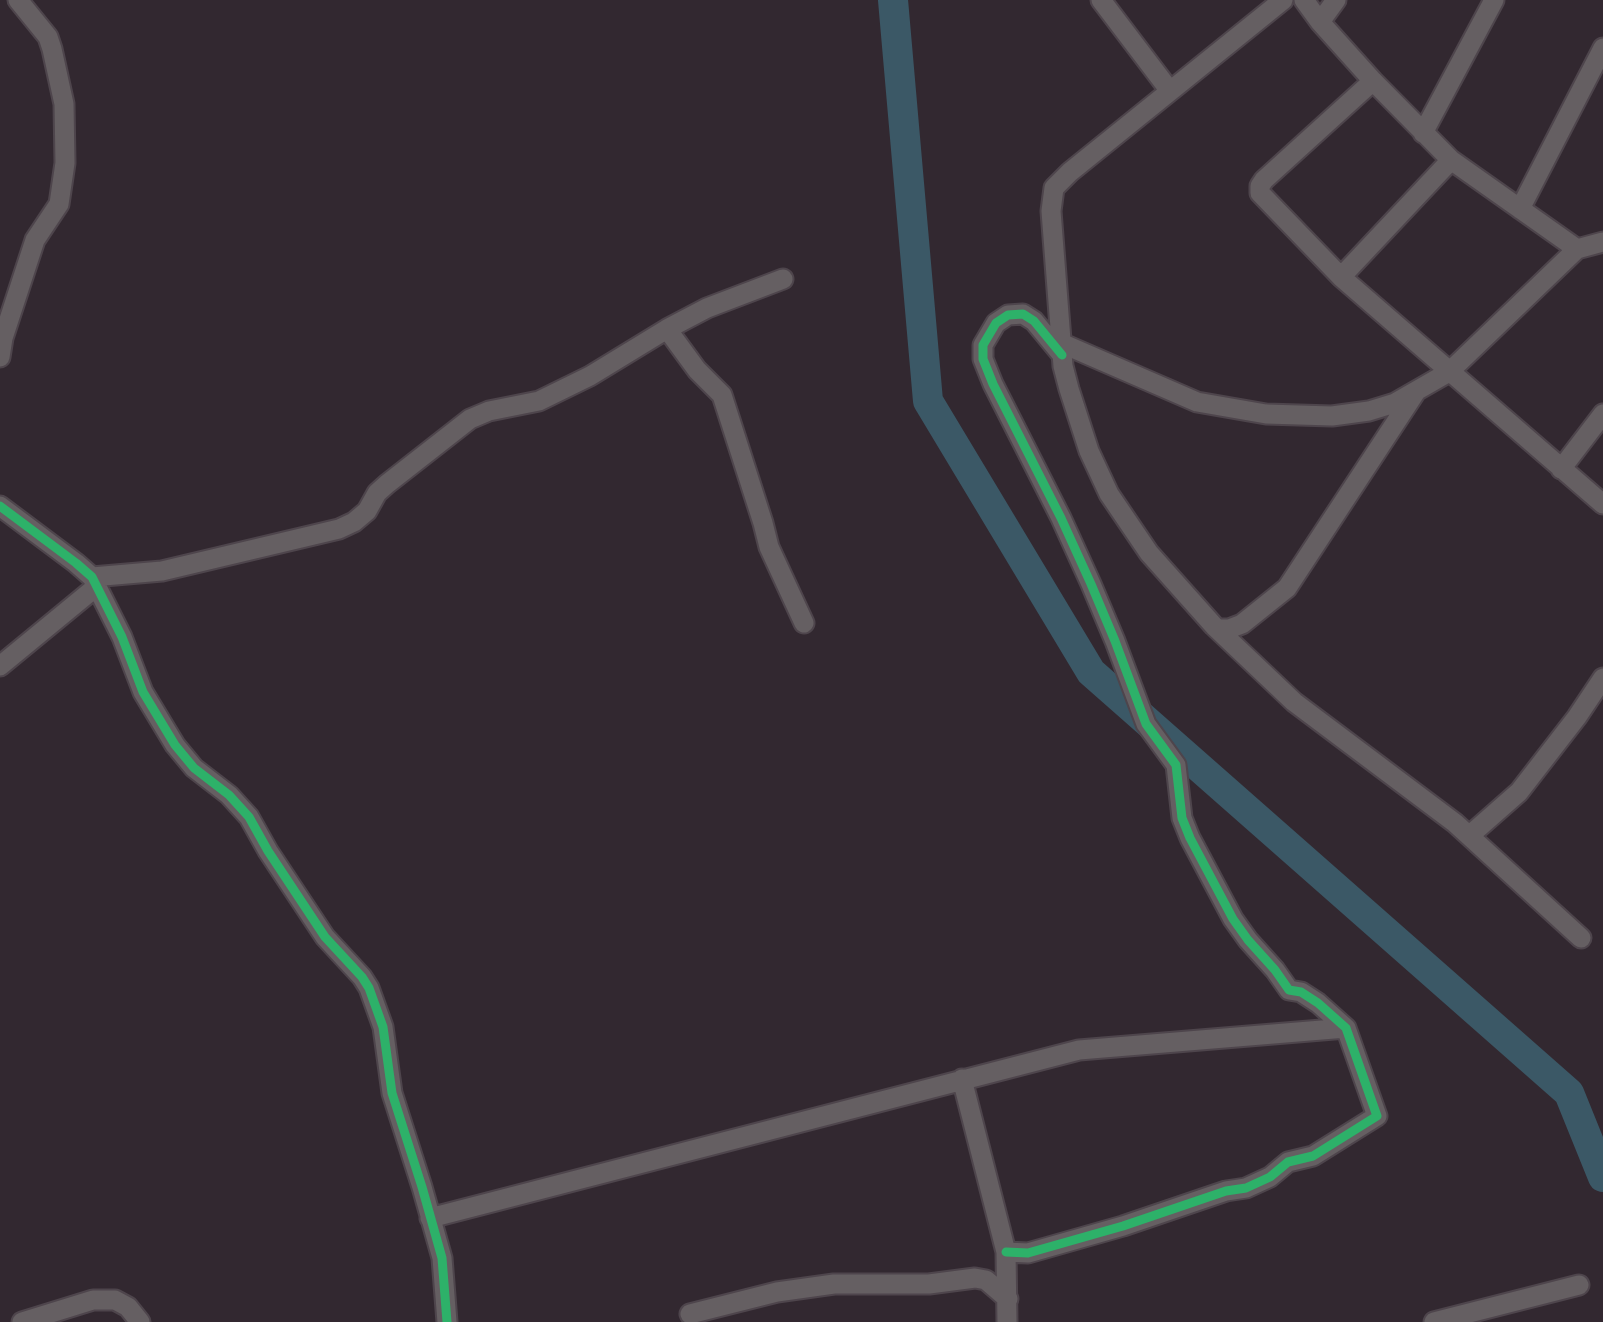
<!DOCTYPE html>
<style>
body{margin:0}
canvas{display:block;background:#322830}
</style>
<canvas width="1603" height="1322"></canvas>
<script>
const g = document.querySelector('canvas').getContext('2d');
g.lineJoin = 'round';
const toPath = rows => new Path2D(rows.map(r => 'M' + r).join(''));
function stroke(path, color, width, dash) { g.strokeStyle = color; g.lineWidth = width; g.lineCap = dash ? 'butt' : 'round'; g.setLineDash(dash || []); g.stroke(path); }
stroke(toPath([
 [893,0,928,401,1091,672,1569,1093,1603,1177]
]), '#3b5866', 30);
const minor = toPath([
 [1101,0,1170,91],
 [1283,0,1070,172,1054,188,1051,211,1063,366,1069,389,1089,451,1109,494,1149,553,1214,626,1294,702,1455,823,1581,938],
 [1304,0,1320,22,1373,81,1451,160,1577,249],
 [1320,22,1336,0],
 [1373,81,1264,180,1260,186,1260,193,1341,277,1603,504],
 [1423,133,1494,0],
 [1520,209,1603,48],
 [1341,277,1451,160],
 [667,329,697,370,722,395,763,523,769,547,804,623],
 [1061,343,1197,402,1266,414,1332,416,1369,411,1395,403,1449,372,1577,249,1603,242],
 [0,357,3,338,35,240,59,204,65,163,64,104,52,49,48,37,18,0],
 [1561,469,1603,414],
 [0,506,76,563,92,577,122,637,143,692,175,745,194,768,229,795,249,817,268,851,325,937,362,977,369,988,383,1027,392,1093,422,1187,442,1258,447,1322],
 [92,577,162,571,339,529,354,522,367,511,377,493,387,484,470,419,489,411,539,401,590,376,667,329,707,308,783,279],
 [1220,629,1229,629,1242,624,1287,588,1415,393],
 [0,666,96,587],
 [1469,836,1519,792,1577,717,1603,678],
 [962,1079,1006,1252,1007,1322],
 [430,1218,1079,1050,1346,1028],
 [1006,1252,1028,1253,1123,1226,1226,1191,1246,1188,1270,1177,1288,1162,1313,1156,1377,1116,1346,1028,1318,1003,1301,992,1289,990,1275,970,1248,940,1233,919,1190,838,1182,818,1176,765,1146,724,1115,641,1091,584,1061,518,993,384,983,359,983,345,996,323,1008,315,1023,314,1034,321,1062,355],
 [690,1314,777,1292,834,1284,929,1284,975,1278,986,1280,1008,1299],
 [22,1322,93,1300,115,1300,128,1307,140,1322],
 [1434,1322,1579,1285]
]);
stroke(minor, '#4e454c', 23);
stroke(minor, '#655f62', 19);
stroke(toPath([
 [0,506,76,563,92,577,122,637,143,692,175,745,194,768,229,795,249,817,268,851,325,937,362,977,369,988,383,1027,392,1093,422,1187,442,1258,447,1322],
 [1006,1252,1028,1253,1123,1226,1226,1191,1246,1188,1270,1177,1288,1162,1313,1156,1377,1116,1346,1028,1318,1003,1301,992,1289,990,1275,970,1248,940,1233,919,1190,838,1182,818,1176,765,1146,724,1115,641,1091,584,1061,518,993,384,983,359,983,345,996,323,1008,315,1023,314,1034,321,1062,355]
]), '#2db169', 9);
</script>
